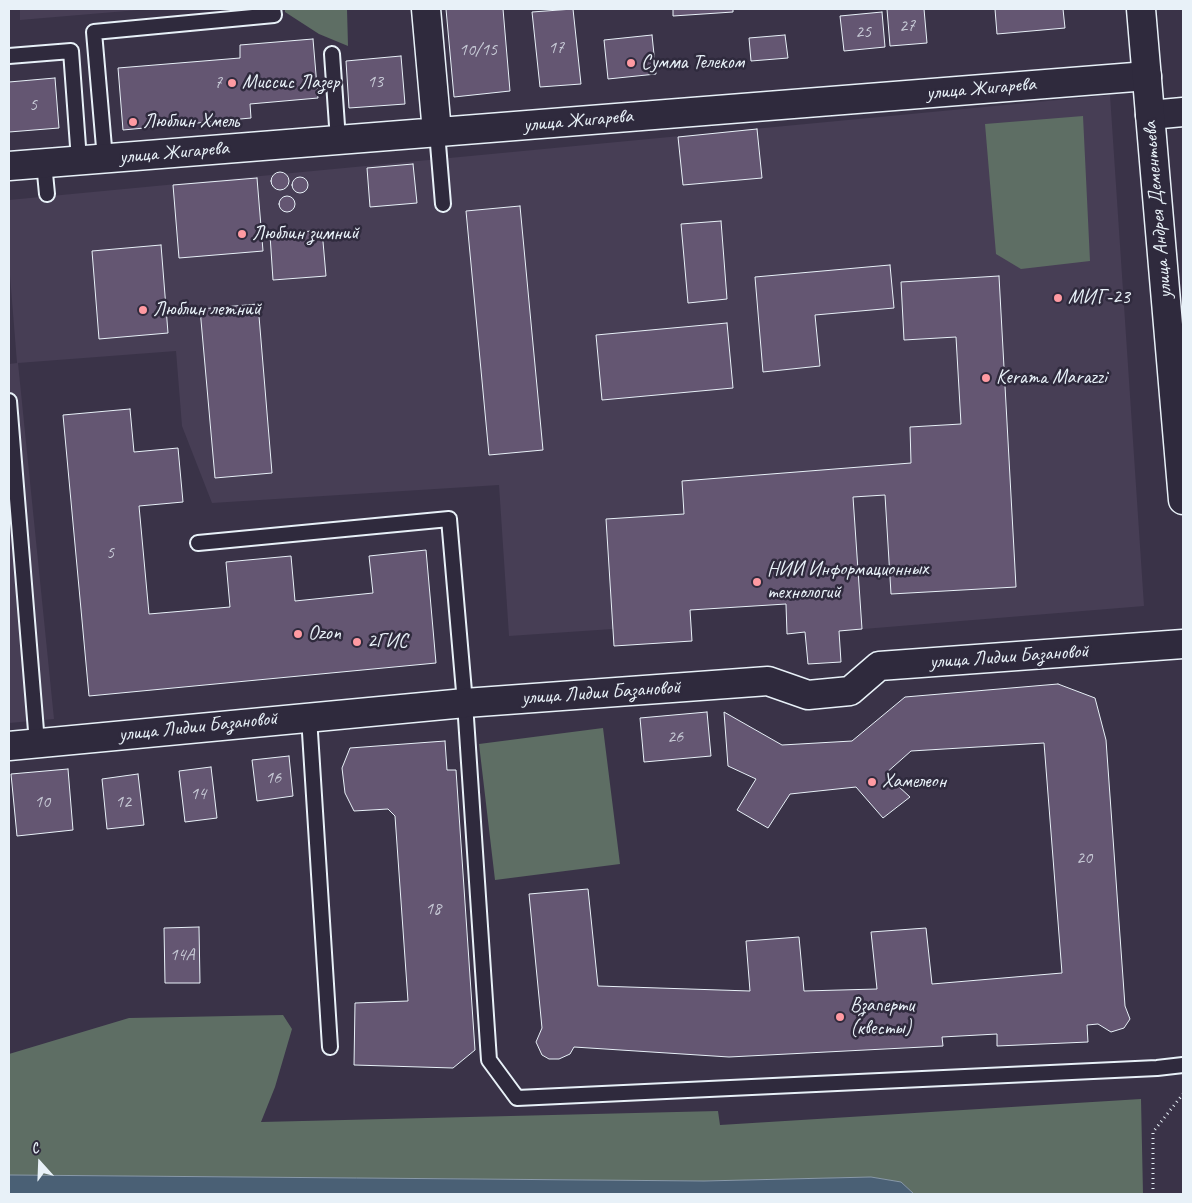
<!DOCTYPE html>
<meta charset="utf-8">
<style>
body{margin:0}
#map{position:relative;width:1192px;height:1203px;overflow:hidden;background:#3a3348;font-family:Caveat,sans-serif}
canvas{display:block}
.frame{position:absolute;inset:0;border:10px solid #e8f1f8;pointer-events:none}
.north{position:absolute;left:15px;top:1138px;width:50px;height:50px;-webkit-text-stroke:4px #2f2a3d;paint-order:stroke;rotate:340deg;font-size:14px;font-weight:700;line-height:20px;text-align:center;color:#e8f1f8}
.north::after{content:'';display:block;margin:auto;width:18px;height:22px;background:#e8f1f8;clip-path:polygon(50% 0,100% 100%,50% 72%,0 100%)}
</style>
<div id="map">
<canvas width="1192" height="1203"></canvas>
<div class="frame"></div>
<div class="north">С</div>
</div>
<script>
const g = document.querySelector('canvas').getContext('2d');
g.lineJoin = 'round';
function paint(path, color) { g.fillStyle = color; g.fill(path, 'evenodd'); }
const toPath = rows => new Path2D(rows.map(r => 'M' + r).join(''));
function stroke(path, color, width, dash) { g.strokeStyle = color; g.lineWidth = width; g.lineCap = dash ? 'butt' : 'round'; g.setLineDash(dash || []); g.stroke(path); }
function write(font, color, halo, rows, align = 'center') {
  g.font = font + ' Caveat,sans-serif'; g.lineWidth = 5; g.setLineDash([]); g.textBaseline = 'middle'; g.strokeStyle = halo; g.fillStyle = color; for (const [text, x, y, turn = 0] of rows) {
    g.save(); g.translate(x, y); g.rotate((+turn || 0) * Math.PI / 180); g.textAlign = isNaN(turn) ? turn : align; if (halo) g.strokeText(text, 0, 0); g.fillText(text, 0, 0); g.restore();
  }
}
paint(toPath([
 [20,9,150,9,20,20],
 [1110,95,1144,606,839,631,841,662,808,664,805,632,787,634,785,604,691,610,692,641,614,646,613,629,509,636,499,485,212,503,182,426,176,351,18,363,54,719,9,723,9,364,17,363,9,263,9,200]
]), '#473e55');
paint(toPath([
 [285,9,347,9,348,46,319,34,285,12],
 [1083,116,1090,261,1021,269,996,254,985,124],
 [603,728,620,864,495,880,479,744],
 [283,1015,292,1029,275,1087,261,1122,718,1111,720,1125,1141,1099,1143,1194,914,1194,901,1182,871,1177,704,1181,9,1175,9,1054,129,1018]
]), '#5e6e64');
const water = toPath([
 [9,1175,704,1181,871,1177,901,1182,914,1194,9,1194,9,1175]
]);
paint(water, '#4a6075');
stroke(water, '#899aa9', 1);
const building = toPath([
 [446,9,503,9,510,91,454,97,446,9],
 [573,9,581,84,540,87,532,12,573,9],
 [673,9,733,9,733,12,673,16,673,9],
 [887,9,924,9,927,43,890,46,887,9],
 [995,9,1063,9,1065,28,997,34,995,9],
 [882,12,885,47,844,51,840,16,882,12],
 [652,35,656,74,608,79,604,40,652,35],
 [785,35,788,58,751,61,749,38,785,35],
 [313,39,318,98,250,104,251,118,123,130,118,68,240,58,240,45,313,39],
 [401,56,405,104,349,108,346,61,401,56],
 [55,78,59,128,9,132,9,82,55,78],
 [757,129,762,178,683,185,678,137,757,129],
 [413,164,417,203,370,207,367,168,413,164],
 '271 181a9 9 0 1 1 18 0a9 9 0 1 1-18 0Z',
 '292 185a8 8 0 1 1 16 0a8 8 0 1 1-16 0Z',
 [257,178,263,251,179,258,173,185,257,178],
 '279 204a8 8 0 1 1 16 0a8 8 0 1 1-16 0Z',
 [520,206,543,450,489,455,466,211,520,206],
 [721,221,727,299,688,303,681,224,721,221],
 [322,230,326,276,273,280,270,235,322,230],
 [161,245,168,333,99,339,92,251,161,245],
 [890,265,894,308,815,315,820,366,763,372,755,277,890,265],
 [999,276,1016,587,891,594,885,495,853,497,862,629,839,631,841,662,808,664,805,632,787,634,786,604,690,610,692,641,614,646,606,519,684,514,682,481,911,463,910,427,961,424,956,337,904,340,901,282,999,276],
 [258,304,272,473,215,478,200,309,258,304],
 [727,323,733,388,602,400,596,335,727,323],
 [130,409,134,452,178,448,183,502,139,506,149,614,230,607,226,562,291,556,295,601,373,593,369,556,426,550,436,663,89,696,63,415,130,409],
 [1058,684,1095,698,1106,740,1125,1006,1130,1019,1124,1028,1111,1032,1098,1024,1087,1025,1088,1042,997,1046,997,1034,942,1037,943,1046,729,1057,574,1047,570,1054,559,1059,549,1059,542,1055,536,1042,542,1028,529,894,588,889,598,986,750,991,746,941,799,937,804,991,877,989,871,932,926,928,932,984,1062,973,1044,743,911,751,885,774,910,797,883,818,856,787,790,794,768,828,737,810,756,779,728,766,724,712,782,745,852,741,905,697,1058,684],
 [707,712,711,756,644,762,640,718,707,712],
 [445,741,447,770,456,770,475,1050,453,1068,354,1065,355,1003,408,1001,395,816,388,809,354,811,345,793,342,768,350,748,445,741],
 [289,756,293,796,257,801,252,760,289,756],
 [211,767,217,818,185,822,179,771,211,767],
 [68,769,73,830,17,836,11,774,68,769],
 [138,774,144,825,107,829,102,779,138,774],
 [199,927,200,983,165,983,164,928,199,927]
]);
paint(building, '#645672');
stroke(building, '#e8f1f8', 1);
const lane = toPath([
 [332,54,338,140],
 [9,56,71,51,79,160],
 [437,132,443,204],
 [105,159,94,32,274,15,273,9],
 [44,163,47,194],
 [9,401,37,743],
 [198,543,449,519,465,703,489,1060,517,1098,1157,1068,1183,1065],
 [309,717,330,1047]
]);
const street = toPath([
 [426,9,437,132],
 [1150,115,1183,112],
 [9,166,1147,76],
 [9,746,465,703,768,681,808,695,850,691,879,666,1183,644]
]);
const secondary = toPath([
 [1141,9,1183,500]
]);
stroke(lane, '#e8f1f8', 18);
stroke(street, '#e8f1f8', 31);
stroke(secondary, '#e8f1f8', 31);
stroke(toPath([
 [1153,1194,1153,1132,1183,1094]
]), '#e8f1f8', 3, [1, 4]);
stroke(lane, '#2f2a3d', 14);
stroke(street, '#2f2a3d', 28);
stroke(secondary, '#2f2a3d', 28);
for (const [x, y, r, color] of [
 [631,63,5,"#ff9aa2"],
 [232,83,5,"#ff9aa2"],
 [133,122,5,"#ff9aa2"],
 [242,234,5,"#ff9aa2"],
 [1058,298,5,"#ff9aa2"],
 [143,310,5,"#ff9aa2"],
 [986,378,5,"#ff9aa2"],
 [757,582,5,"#ff9aa2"],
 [298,634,5,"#ff9aa2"],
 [357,642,5,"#ff9aa2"],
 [872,782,5,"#ff9aa2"],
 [840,1017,5,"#ff9aa2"]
]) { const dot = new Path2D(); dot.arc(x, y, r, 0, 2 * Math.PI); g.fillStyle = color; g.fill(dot); stroke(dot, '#2f2a3d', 2); }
write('18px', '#c7cad6', null, [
 ["27",907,26],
 ["25",863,32],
 ["17",556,48],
 ["10/15",478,50],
 ["13",375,82],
 ["7",218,83],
 ["5",33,105],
 ["5",110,553],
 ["26",675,737],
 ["16",273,778],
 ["14",198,794],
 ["10",42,802],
 ["12",123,802],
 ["20",1084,858],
 ["18",433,909],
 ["14А",182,955]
]);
write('20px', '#e8f1f8', '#2f2a3d', [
 ["Сумма Телеком",641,63],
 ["Миссис Лазер",242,83],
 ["Люблин Хмель",143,122],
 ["Люблин зимний",252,234],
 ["МИГ-23",1068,298],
 ["Люблин летний",153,310],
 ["Kerama Marazzi",996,378],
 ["НИИ Информационных",767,570],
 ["технологий",767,593],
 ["Ozon",308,634],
 ["2ГИС",367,642],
 ["Хамелеон",882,782],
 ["Взаперти",850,1006],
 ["(квесты)",850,1029]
], 'left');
write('20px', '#e8f1f8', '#2f2a3d', [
 ["улица Жигарева",981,89,-5],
 ["улица Жигарева",578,121,-5],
 ["улица Жигарева",174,153,-5],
 ["улица Андрея Дементьева",1158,210,-95],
 ["улица Лидии Базановой",1009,657,-4],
 ["улица Лидии Базановой",601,693,-4],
 ["улица Лидии Базановой",198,727,-6]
]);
</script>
